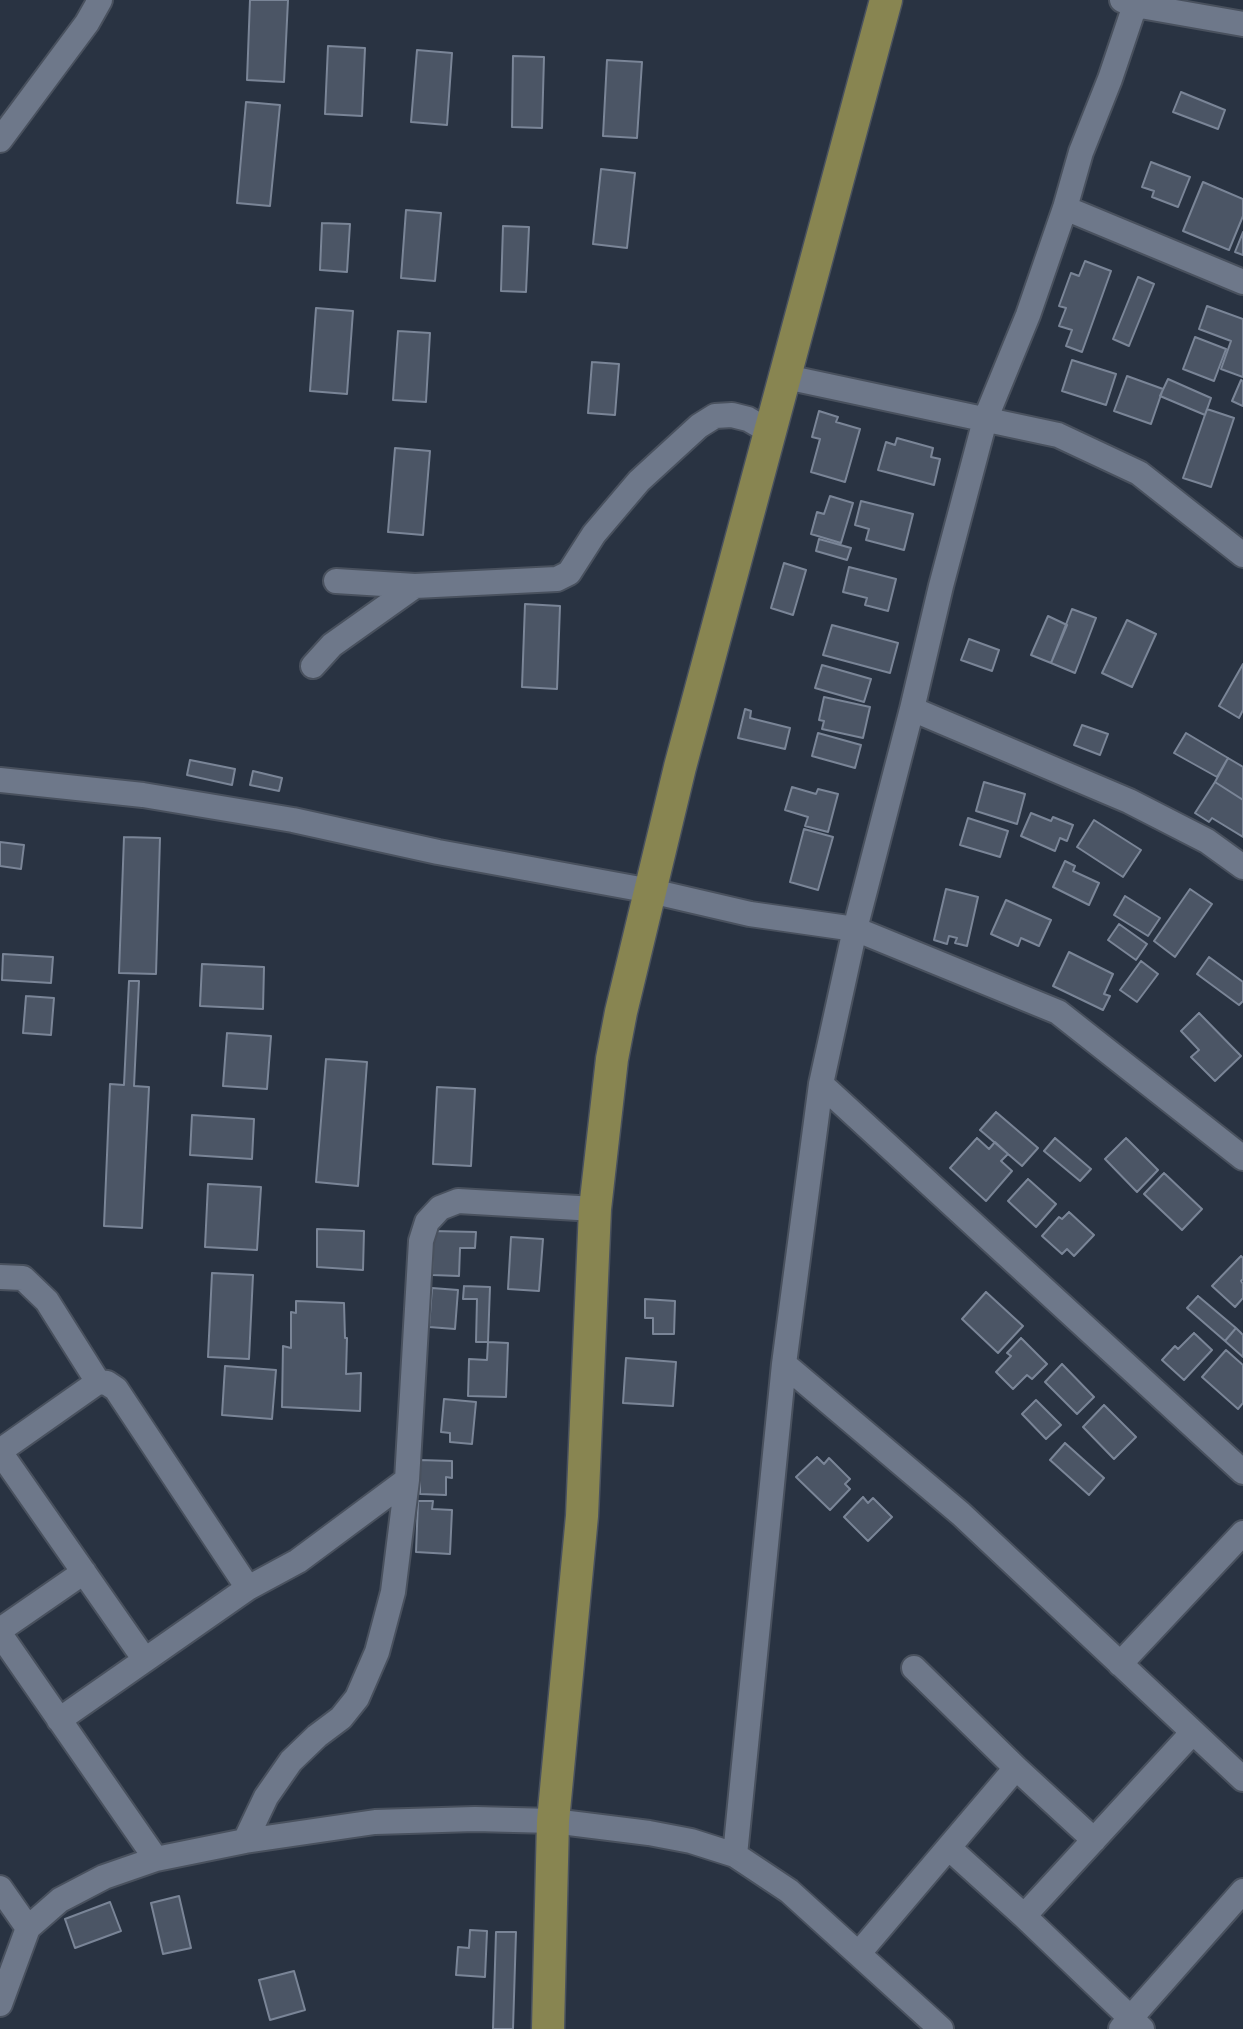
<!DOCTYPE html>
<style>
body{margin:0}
canvas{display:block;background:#293342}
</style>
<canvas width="1243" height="2029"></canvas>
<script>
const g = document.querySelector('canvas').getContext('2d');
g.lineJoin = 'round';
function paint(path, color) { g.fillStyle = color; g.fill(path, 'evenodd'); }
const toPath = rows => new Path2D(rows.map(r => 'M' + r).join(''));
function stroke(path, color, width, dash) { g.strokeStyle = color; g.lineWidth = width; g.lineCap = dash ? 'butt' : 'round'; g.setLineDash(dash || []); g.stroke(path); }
const building = toPath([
 [250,0,288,0,284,82,247,80,250,0],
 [328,46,365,48,362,116,325,114,328,46],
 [417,50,452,53,447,125,411,122,417,50],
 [513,56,544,57,542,128,512,127,513,56],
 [607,60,642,62,637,138,603,136,607,60],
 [1181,92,1225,110,1218,129,1173,112,1181,92],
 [246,102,280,105,270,206,237,203,246,102],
 [1151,162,1190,177,1178,207,1152,197,1154,191,1142,187,1151,162],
 [601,169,635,173,627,248,593,244,601,169],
 [1203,182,1243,199,1243,216,1229,250,1183,231,1203,182],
 [406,210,441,213,435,281,401,278,406,210],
 [322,223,350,224,347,272,320,270,322,223],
 [503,226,529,227,526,292,501,291,503,226],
 [1243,232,1243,255,1235,252,1243,232],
 [1085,261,1111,271,1082,352,1066,346,1072,330,1059,326,1066,308,1059,306,1071,273,1079,276,1085,261],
 [1138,277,1154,284,1129,346,1113,339,1138,277],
 [1207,306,1243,319,1243,377,1221,369,1231,341,1199,329,1207,306],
 [316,308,353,311,347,394,310,391,316,308],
 [398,331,430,333,426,402,393,400,398,331],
 [1195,337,1226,349,1214,381,1183,369,1195,337],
 [1072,360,1116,374,1106,405,1062,391,1072,360],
 [592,362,619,364,615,415,588,413,592,362],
 [1127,376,1163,389,1151,424,1114,411,1127,376],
 [1168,379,1211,398,1205,415,1160,396,1168,379],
 [1241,380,1243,381,1243,406,1232,401,1241,380],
 [1207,409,1234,418,1211,487,1183,478,1207,409],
 [819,411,838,417,836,422,860,429,845,482,811,472,820,439,812,437,819,411],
 [897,438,933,448,931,457,940,459,934,485,878,470,886,442,895,445,897,438],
 [395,448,430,451,423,535,388,532,395,448],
 [830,496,853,503,841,543,811,534,817,512,824,514,830,496],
 [861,501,913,514,904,550,866,540,869,529,855,525,861,501],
 [819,539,851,548,847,560,816,551,819,539],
 [784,563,806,570,793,615,771,608,784,563],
 [849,567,896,579,888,611,865,605,867,598,843,592,849,567],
 [525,604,560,606,557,689,522,687,525,604],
 [1072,609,1096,618,1075,673,1051,663,1072,609],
 [1048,616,1067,625,1051,663,1031,655,1048,616],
 [1127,620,1156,634,1132,687,1102,673,1127,620],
 [832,625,898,643,890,673,823,655,832,625],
 [969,639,999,650,992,671,961,660,969,639],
 [1243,664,1243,710,1239,718,1219,706,1243,664],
 [822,665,871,679,864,702,815,688,822,665],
 [824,697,870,707,863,738,822,729,824,721,819,720,824,697],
 [745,709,751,711,750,718,790,728,785,749,738,738,745,709],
 [1082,725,1108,734,1100,755,1074,745,1082,725],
 [818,733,861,745,855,768,812,756,818,733],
 [1186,733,1228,758,1217,777,1174,753,1186,733],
 [1228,758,1243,767,1243,800,1215,782,1228,758],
 [190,760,235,769,232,785,187,775,190,760],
 [253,771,282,778,279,791,250,785,253,771],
 [984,782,1025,794,1017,824,976,811,984,782],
 [1215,782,1243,800,1243,837,1212,818,1209,822,1195,813,1215,782],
 [792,787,816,794,818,789,838,794,828,832,805,826,808,817,785,810,792,787],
 [1031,813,1051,821,1053,817,1073,825,1067,841,1060,838,1055,851,1021,836,1031,813],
 [968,818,1008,831,1000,857,960,845,968,818],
 [1094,820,1141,850,1123,877,1077,847,1094,820],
 [804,829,833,837,818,890,790,882,804,829],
 [124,837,160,838,156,974,119,973,124,837],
 [0,842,24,845,21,869,0,866,0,842],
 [1065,861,1075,866,1073,871,1099,883,1089,905,1053,887,1065,861],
 [946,889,978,897,967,946,955,943,957,938,949,936,947,944,934,940,946,889],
 [1190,889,1212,904,1175,957,1154,941,1190,889],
 [1125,896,1160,918,1148,936,1114,915,1125,896],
 [1006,900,1051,920,1039,946,1021,938,1018,946,991,934,1006,900],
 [1119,924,1147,944,1136,960,1108,940,1119,924],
 [1069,952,1113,974,1104,994,1110,996,1103,1010,1053,986,1069,952],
 [3,954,53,957,51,983,2,980,3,954],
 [1209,957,1243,982,1243,1001,1239,1005,1197,974,1209,957],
 [1141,961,1158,974,1137,1002,1120,990,1141,961],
 [202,964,264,967,263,1009,200,1006,202,964],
 [129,981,139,981,134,1086,149,1087,142,1228,104,1226,110,1084,124,1085,129,981],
 [26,996,54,998,51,1035,23,1033,26,996],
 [1199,1013,1241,1056,1215,1081,1191,1057,1199,1050,1181,1031,1199,1013],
 [227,1033,271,1036,267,1089,223,1086,227,1033],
 [326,1059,367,1062,358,1186,316,1182,326,1059],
 [437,1087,475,1089,471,1166,433,1164,437,1087],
 [996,1112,1038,1148,1022,1166,980,1130,996,1112],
 [192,1115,254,1119,252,1159,190,1155,192,1115],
 [977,1138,989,1149,995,1142,1008,1154,1001,1161,1012,1171,986,1201,950,1168,977,1138],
 [1055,1138,1091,1169,1080,1181,1044,1151,1055,1138],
 [1126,1138,1158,1170,1137,1192,1105,1159,1126,1138],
 [1164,1173,1202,1209,1182,1230,1144,1194,1164,1173],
 [1028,1179,1056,1204,1036,1227,1008,1201,1028,1179],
 [208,1184,261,1187,257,1250,205,1247,208,1184],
 [1069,1212,1094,1235,1074,1256,1067,1249,1062,1254,1042,1236,1059,1217,1062,1219,1069,1212],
 [317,1229,364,1231,363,1270,317,1267,317,1229],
 [433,1231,476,1232,475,1248,460,1248,459,1276,432,1275,433,1231],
 [511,1237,543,1239,539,1291,508,1289,511,1237],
 [1241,1256,1243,1258,1243,1279,1241,1281,1243,1284,1243,1298,1235,1307,1212,1286,1241,1256],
 [212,1273,253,1275,249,1359,208,1357,212,1273],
 [464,1286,490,1287,488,1342,476,1342,477,1299,463,1299,464,1286],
 [432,1288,458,1290,455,1329,429,1327,432,1288],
 [986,1292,1023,1326,998,1353,962,1319,986,1292],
 [1198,1296,1236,1328,1225,1341,1187,1308,1198,1296],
 [645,1299,675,1301,674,1334,653,1334,653,1318,645,1318,645,1299],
 [296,1301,344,1303,345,1338,347,1338,346,1374,361,1373,360,1411,282,1407,283,1346,291,1348,291,1312,296,1313,296,1301],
 [1236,1328,1243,1335,1243,1357,1225,1341,1236,1328],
 [1194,1333,1212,1350,1184,1380,1162,1360,1175,1346,1178,1349,1194,1333],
 [1021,1338,1047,1364,1032,1379,1027,1375,1013,1389,996,1372,1011,1356,1007,1353,1021,1338],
 [488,1342,508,1343,506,1397,468,1396,469,1359,487,1360,488,1342],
 [1226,1350,1243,1365,1243,1403,1238,1409,1202,1377,1226,1350],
 [626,1358,676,1362,673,1406,623,1403,626,1358],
 [1062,1364,1094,1397,1077,1414,1045,1382,1062,1364],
 [225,1366,276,1370,272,1419,222,1415,225,1366],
 [444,1399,476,1402,472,1444,450,1442,450,1433,441,1432,444,1399],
 [1036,1400,1061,1425,1046,1439,1022,1414,1036,1400],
 [1104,1405,1136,1437,1114,1459,1083,1427,1104,1405],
 [1065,1443,1104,1478,1089,1495,1050,1460,1065,1443],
 [817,1457,824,1464,829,1458,850,1479,845,1484,850,1489,830,1510,796,1477,817,1457],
 [420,1460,452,1461,452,1478,446,1477,446,1495,420,1494,420,1460],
 [863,1497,868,1503,873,1498,892,1517,868,1541,844,1517,863,1497],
 [418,1501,433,1501,432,1509,452,1510,450,1554,416,1552,418,1501],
 [179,1896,191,1948,163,1954,151,1903,179,1896],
 [110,1902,121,1931,75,1948,65,1919,110,1902],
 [470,1930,487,1931,485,1977,456,1975,458,1947,469,1948,470,1930],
 [496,1932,516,1932,513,2029,493,2029,496,1932],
 [294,1971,305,2010,270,2020,259,1980,294,1971]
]);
paint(building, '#4b5565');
stroke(building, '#7a8597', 2);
const minor = toPath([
 [1122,0,1135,5,1243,24],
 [0,140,87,23,100,0],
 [1065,208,1243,282],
 [786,377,1058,435,1139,473,1243,555],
 [336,581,415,586,557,579,569,573,594,534,639,481,699,426,715,416,732,415,748,419,772,433],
 [313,666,332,645,415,586],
 [912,709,1129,801,1207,841,1243,867],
 [0,780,143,795,293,820,438,852,651,891,750,914,855,929,1058,1012,1243,1158],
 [821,1084,1243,1472],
 [0,1277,23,1278,47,1301,98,1382],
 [784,1364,961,1514,1243,1779],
 [0,1451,98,1382,107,1383,116,1389,248,1588],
 [0,1452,145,1660],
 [0,1630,84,1572],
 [0,1634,156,1859],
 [1120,1664,1243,1533],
 [914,1668,1016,1768,1094,1840],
 [59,1720,248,1588,298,1561,407,1480],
 [245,1841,266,1797,291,1761,317,1736,341,1718,357,1698,377,1652,393,1592,407,1480,421,1241,427,1222,440,1208,458,1201,595,1209],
 [950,1849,1024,1916,1142,2029],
 [735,1855,784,1364,821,1084,855,929,912,709,941,586,985,420,1028,315,1065,208,1081,152,1110,79,1135,5],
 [0,1888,28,1928],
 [1024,1916,1193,1732],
 [859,1953,1016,1768],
 [0,2004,28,1928,60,1900,104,1877,156,1859,245,1841,375,1822,475,1819,553,1821,649,1833,691,1841,735,1855,789,1891,941,2029],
 [1121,2029,1243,1891]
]);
const major = toPath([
 [548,2029,553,1821,582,1516,595,1209,612,1059,621,1012,680,767,886,0]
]);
stroke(minor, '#49515e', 28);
stroke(major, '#49515e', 35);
stroke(minor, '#6e788a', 24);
stroke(major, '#888551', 32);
</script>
